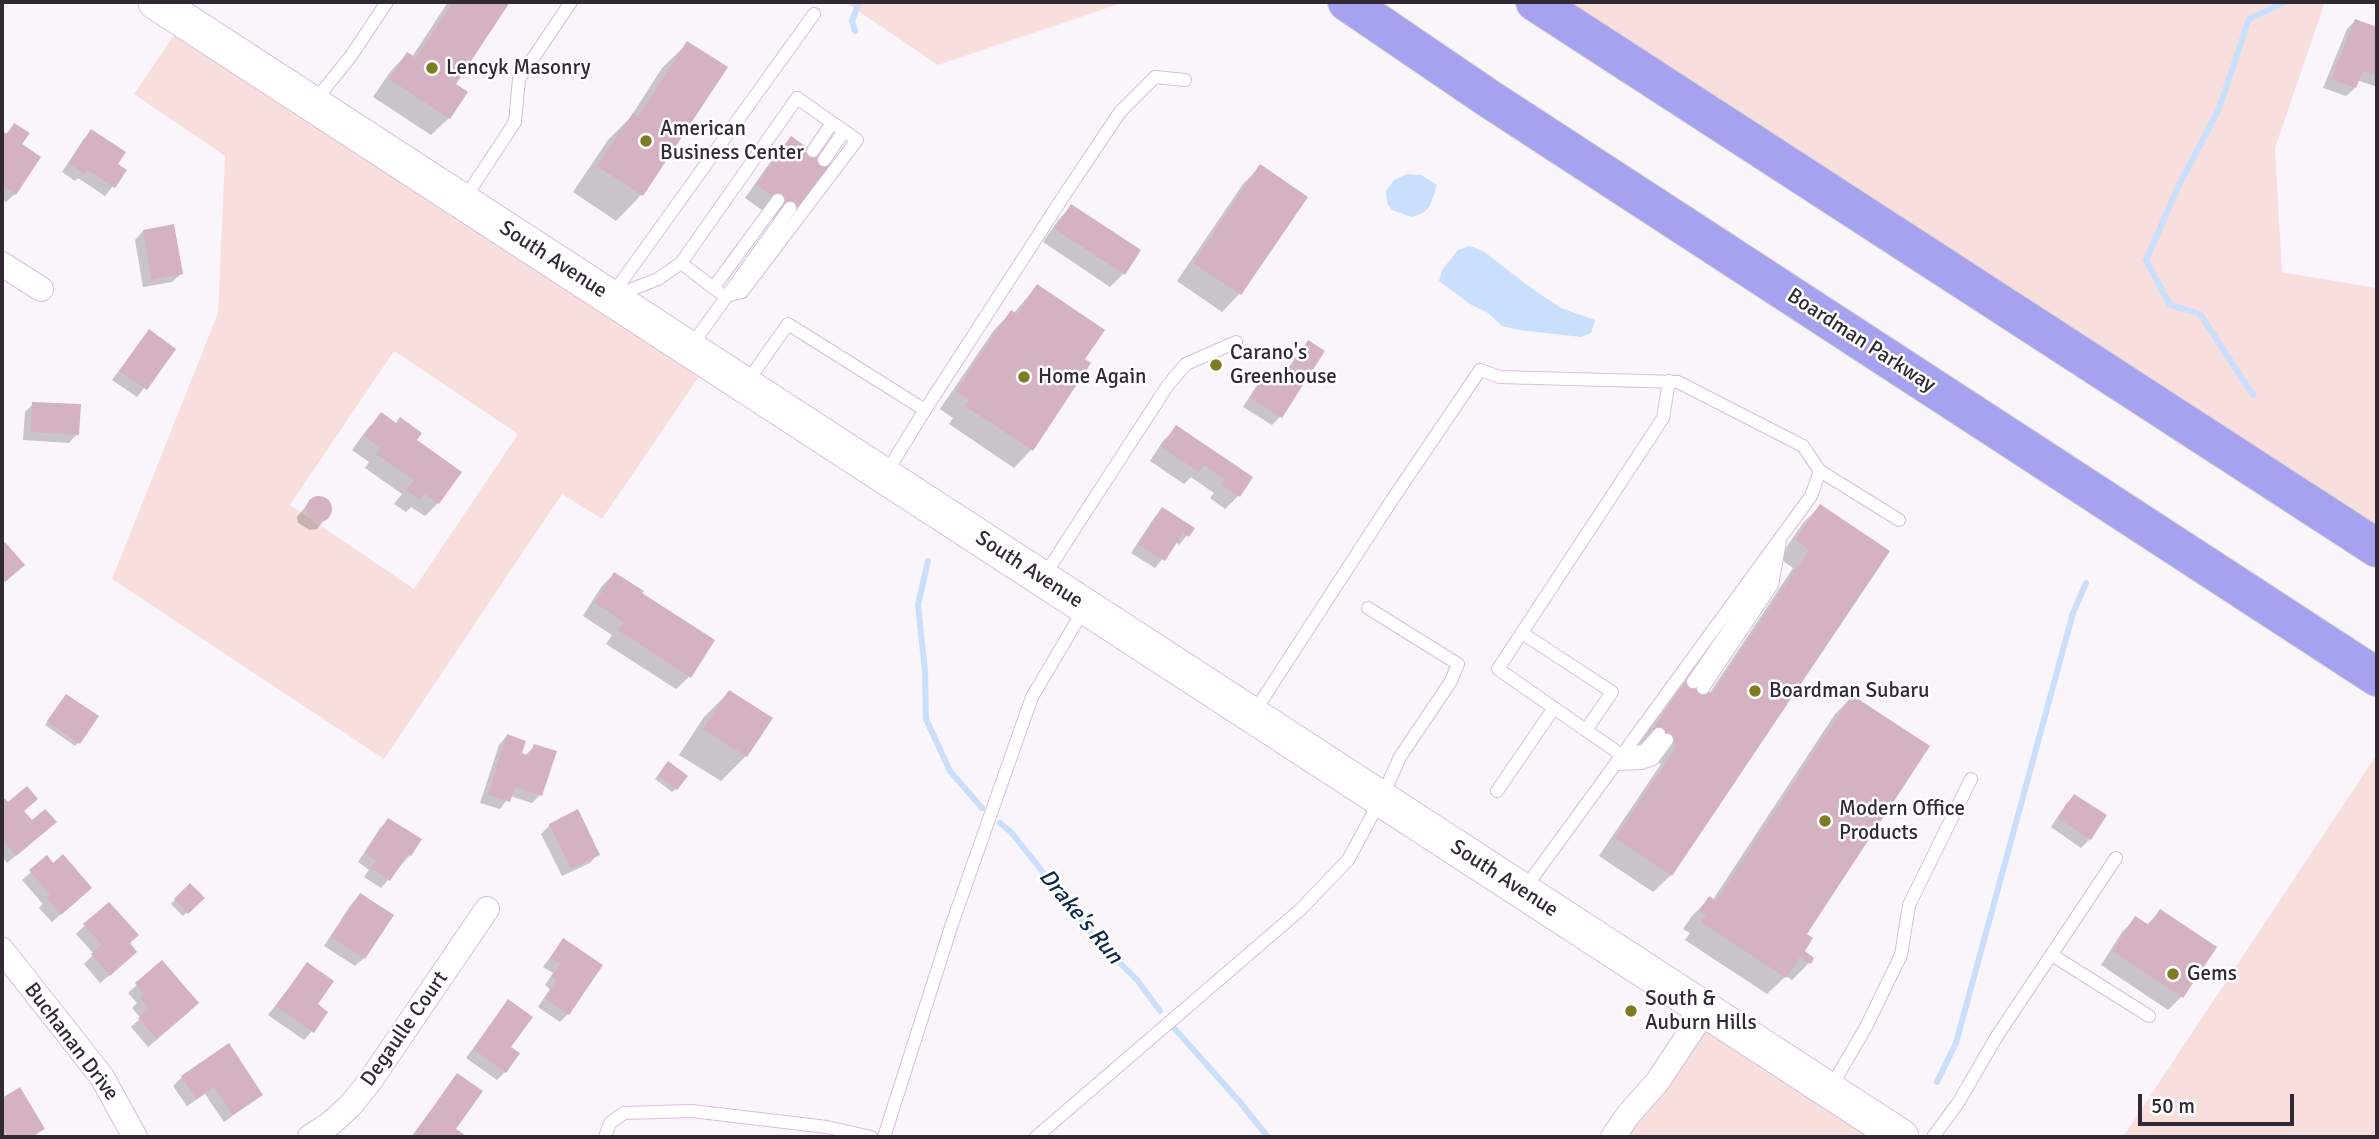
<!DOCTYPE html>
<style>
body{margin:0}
#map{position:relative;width:2379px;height:1139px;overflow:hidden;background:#faf5fb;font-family:Signika,sans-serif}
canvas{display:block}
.frame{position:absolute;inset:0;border:4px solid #312a34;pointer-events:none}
.scale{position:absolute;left:2138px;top:1094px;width:156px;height:32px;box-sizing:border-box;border:4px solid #312a34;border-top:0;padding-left:9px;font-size:21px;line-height:24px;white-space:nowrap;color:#312a34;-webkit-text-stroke:5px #fff;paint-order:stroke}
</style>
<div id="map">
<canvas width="2379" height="1139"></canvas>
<div class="frame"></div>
<div class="scale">50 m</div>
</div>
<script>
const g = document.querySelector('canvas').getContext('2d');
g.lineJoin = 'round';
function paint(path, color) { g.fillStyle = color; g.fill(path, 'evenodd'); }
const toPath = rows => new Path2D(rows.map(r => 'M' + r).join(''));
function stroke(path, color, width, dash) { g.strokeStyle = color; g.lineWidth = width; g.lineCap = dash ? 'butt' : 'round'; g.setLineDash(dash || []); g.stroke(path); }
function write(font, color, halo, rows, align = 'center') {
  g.font = font + ' Signika,sans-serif'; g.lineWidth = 5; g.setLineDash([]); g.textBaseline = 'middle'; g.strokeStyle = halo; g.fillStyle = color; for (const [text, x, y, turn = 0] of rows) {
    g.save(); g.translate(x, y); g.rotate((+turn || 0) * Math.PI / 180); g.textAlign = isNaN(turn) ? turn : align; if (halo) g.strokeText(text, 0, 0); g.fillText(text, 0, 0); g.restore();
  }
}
paint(toPath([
 [156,2,196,2,184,19,709,362,602,519,562,494,384,759,112,579,218,313,225,156,134,94,184,20],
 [394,351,518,434,414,589,290,505],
 [845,2,1125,2,938,65],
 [1535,2,2325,2,2275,148,2282,272,2377,288,2377,548],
 [2377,754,2377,1137,2123,1137],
 [1705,1010,1901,1137,1613,1137]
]), '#f9dede');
paint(toPath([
 [1407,174,1421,175,1437,185,1430,206,1423,213,1412,217,1392,210,1387,203,1386,191,1394,180],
 [1470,246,1483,251,1534,290,1561,308,1595,320,1591,333,1581,337,1519,330,1502,326,1488,313,1470,304,1439,281,1442,270,1458,250]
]), '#cadffc');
paint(toPath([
 [448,2,508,2,454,85,449,118,431,135,373,97,390,72,407,54,412,57],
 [2377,19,2377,87,2357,80,2355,88,2346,96,2323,88,2347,29,2355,21,2374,28],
 [688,43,725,68,641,195,616,221,573,192,608,140,630,118,662,68],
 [15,125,20,145,15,194,6,202,2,199,2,133,5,135],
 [91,131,116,165,125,170,105,196,78,178,75,181,62,172,83,140],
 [791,138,795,212,783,225,745,198,778,151],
 [1260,167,1306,198,1239,294,1222,312,1177,281,1243,184],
 [1072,206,1123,274,1110,287,1043,242,1059,219],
 [143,231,181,274,172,282,143,287,135,240],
 [1037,286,1083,360,1089,364,1031,450,1014,468,949,424,953,418,940,409,994,330,1011,312,1013,314],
 [149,331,174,349,137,397,112,380],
 [1308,343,1323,352,1280,417,1272,425,1243,407,1257,385,1265,377,1277,384,1300,351],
 [33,404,77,434,69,443,23,440,25,412],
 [381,415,415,440,438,503,425,516,411,507,406,512,394,504,402,494,365,468,369,462,352,450,368,428],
 [1176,428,1251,478,1238,496,1225,509,1210,498,1214,493,1191,477,1184,484,1150,461,1163,441],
 [321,498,329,503,331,512,317,529,310,530,298,523,297,517,311,500],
 [1820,506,1887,551,1671,875,1653,892,1599,856,1661,764,1636,748,1670,697,1687,680,1709,694,1793,568,1779,558,1803,523],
 [1162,509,1192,529,1179,545,1176,542,1155,568,1131,553,1154,518],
 [614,574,689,677,676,689,606,644,612,635,583,616,601,587],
 [729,692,746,756,721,781,679,755,704,717],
 [1852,697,1804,935,1803,952,1809,963,1792,980,1786,976,1767,994,1685,940,1690,933,1683,929,1692,916,1709,899,1712,901,1835,714],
 [62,700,79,742,75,746,45,725],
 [507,736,519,754,525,756,534,746,540,795,532,803,510,796,500,809,480,803,499,745],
 [665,767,676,789,672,792,655,779],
 [2074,796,2090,839,2081,848,2051,827,2066,804],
 [2,798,7,805,22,811,31,823,46,830,7,863,2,857],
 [389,820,410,855,381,888,364,877,369,870,358,862,380,828],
 [550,825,598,854,590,863,562,876,541,834],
 [47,858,81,896,52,922,39,908,43,904,22,880],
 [190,885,202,898,183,916,171,904],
 [360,895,364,958,355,966,324,946,352,903],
 [2160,911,2181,997,2168,1010,2101,965,2122,932,2135,919,2146,926],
 [84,926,128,943,127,960,100,983,84,964,94,954,76,934],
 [563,940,568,1014,560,1022,538,1007,550,989,545,985,553,973,543,967],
 [162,962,189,1012,148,1047,131,1027,141,1018,132,1008,137,1003,128,993],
 [307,964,315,1005,312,1031,304,1040,268,1015],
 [508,1001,509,1048,505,1072,497,1080,466,1058],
 [229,1046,261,1095,224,1122,205,1094,187,1106,173,1086,182,1077],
 [457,1075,454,1130,464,1137,411,1137],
 [19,1089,42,1129,34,1137,2,1137,2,1100]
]), '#0003');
stroke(toPath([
 [855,31,852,21,859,2],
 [2253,395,2200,314,2170,305,2146,260,2179,185,2219,109,2249,19,2285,2],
 [928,561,918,605,925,671,926,719,950,771,982,808],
 [1000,823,1011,832,1098,941,1138,981,1160,1011],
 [1175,1029,1239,1101,1268,1137],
 [1937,1082,1956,1043,2073,613,2086,583]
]), '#cadffc', 6);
paint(toPath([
 [453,2,510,2,456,84,468,92,450,119,389,79,407,52,416,58],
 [2355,19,2377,27,2377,76,2363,71,2356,88,2331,79],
 [687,41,728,67,643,196,597,166,633,113,638,117],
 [14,123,30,133,22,144,41,157,16,195,2,185,2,131,7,134],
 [91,129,126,152,118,164,127,170,115,188,87,170,84,174,69,163],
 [791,136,831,164,797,213,756,184],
 [1260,164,1308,197,1241,295,1193,263],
 [1071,204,1141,250,1125,275,1055,229],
 [174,224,183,274,151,280,143,230],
 [1037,284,1105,330,1085,359,1091,363,1033,451,965,406,969,400,956,391,1011,310,1017,314],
 [149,329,176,349,147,390,119,371],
 [1308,340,1325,351,1309,376,1292,365],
 [1290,366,1308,377,1282,418,1250,398,1265,374,1279,383],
 [32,402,81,404,79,435,31,432],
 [381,412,396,423,400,417,422,433,417,440,462,472,439,504,425,494,420,500,406,490,414,480,376,454,380,448,364,436],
 [1176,425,1253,477,1240,497,1222,485,1225,479,1204,465,1199,472,1161,447],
 '306 509a13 13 0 1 1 26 0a13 13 0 1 1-26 0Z',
 [1820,504,1890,551,1672,876,1615,838,1677,746,1653,730,1687,678,1712,694,1809,550,1795,540],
 [1162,507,1195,528,1189,537,1183,533,1165,561,1138,544],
 [5,542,25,565,5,582,2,578,2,544],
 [614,572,644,591,642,593,715,640,691,678,618,630,624,622,595,603],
 [729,690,773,718,747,757,703,729],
 [66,694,99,716,80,744,47,721],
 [1852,695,1930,746,1807,934,1813,938,1805,951,1814,958,1811,964,1800,957,1786,978,1701,922,1706,915,1699,911,1709,896,1716,901],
 [507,734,526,741,522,753,530,756,534,744,557,751,542,796,515,787,510,802,488,795],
 [668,761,688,776,677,790,658,775],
 [27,786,38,799,24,811,32,820,45,809,57,822,16,856,2,839,2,796,8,802],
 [2074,794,2107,815,2091,840,2058,818],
 [578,809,600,855,571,869,549,824],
 [388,818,422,839,411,856,408,854,390,881,371,868,376,861,365,853],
 [63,854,92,888,61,915,46,898,50,894,29,870,47,855,53,863],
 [190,883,205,898,188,914,174,899],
 [360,893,394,915,365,959,331,937],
 [109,902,139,935,130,943,137,952,110,976,91,954,102,945,83,924],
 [2160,909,2217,947,2183,998,2112,951,2135,916,2149,925],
 [563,938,603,965,569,1015,545,998,557,980,552,976,560,964,550,958],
 [162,960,199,1003,157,1039,138,1018,149,1009,140,998,144,994,135,983],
 [307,962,334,981,318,1004,328,1012,314,1033,276,1006],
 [508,999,533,1017,511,1047,520,1053,506,1073,473,1049],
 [229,1043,263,1095,233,1115,214,1087,196,1099,181,1076],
 [457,1073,483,1091,456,1129,468,1137,422,1137,415,1133],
 [20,1087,45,1129,31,1137,9,1137,2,1125,2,1098]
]), '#d4b2c2');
const service = toPath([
 [313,103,351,56,387,2],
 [813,151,832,123],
 [824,160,844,131],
 [463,201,515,122,519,79,571,2],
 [681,263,719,292],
 [714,287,778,200],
 [612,295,814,14],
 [617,295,658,279,681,263,797,98,857,140,742,292,725,296],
 [691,346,790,208],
 [747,382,788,324,925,410,886,473],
 [925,410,1065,194,1120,112,1155,77,1185,80],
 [1820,471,1899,520],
 [1044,576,1168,385,1186,364,1236,342],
 [1522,633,1612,692,1586,730],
 [1693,682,1763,580,1771,562],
 [1703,688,1772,585,1780,541],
 [1253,714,1390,503,1480,370,1500,377,1678,382,1803,446,1820,471,1811,496,1525,888],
 [1659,734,1645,750,1623,756,1498,669,1663,418,1669,381],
 [1618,764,1641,763,1653,759,1667,740],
 [1497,791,1554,708],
 [2052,955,2149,1016],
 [1831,1087,1866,1027,1901,955,1909,905,1971,779],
 [605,1137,610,1123,624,1113,692,1111,827,1127,871,1137],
 [884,1137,952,924,1032,697,1084,609],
 [1036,1137,1300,910,1348,860,1381,799,1400,757,1451,681,1458,664,1368,608],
 [1933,1137,1958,1103,1997,1036,2116,858]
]);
const minor = toPath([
 [2,264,41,289],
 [2,950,102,1077,135,1137],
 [310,1137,330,1124,350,1106,370,1081,487,909],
 [1613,1137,1628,1115,1658,1081,1705,1010]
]);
const secondary = toPath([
 [156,2,1901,1137]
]);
const motorway = toPath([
 [1347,2,1488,98,2377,677],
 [1535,2,2377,548]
]);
stroke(service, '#d5c0dc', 14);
stroke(minor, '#d5c0dc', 26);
stroke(secondary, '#d5c0dc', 37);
stroke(motorway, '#d6d4d6', 40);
stroke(service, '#fff', 12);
stroke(minor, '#fff', 24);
stroke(secondary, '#fff', 35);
stroke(motorway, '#a7a2f0', 38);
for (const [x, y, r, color] of [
 [432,68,7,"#7d7c23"],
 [646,141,7,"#7d7c23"],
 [1216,365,7,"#7d7c23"],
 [1024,377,7,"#7d7c23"],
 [1755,691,7,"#7d7c23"],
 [1825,821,7,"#7d7c23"],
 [2173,974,7,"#7d7c23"],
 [1631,1011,7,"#7d7c23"]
]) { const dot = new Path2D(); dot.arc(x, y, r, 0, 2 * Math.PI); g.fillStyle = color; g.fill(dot); stroke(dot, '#fff', 2.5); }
write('21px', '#312a34', '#fff', [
 ["Lencyk Masonry",446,68],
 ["American",660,129],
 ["Business Center",660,153],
 ["Carano's",1230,353],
 ["Greenhouse",1230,377],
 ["Home Again",1038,377],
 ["Boardman Subaru",1769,691],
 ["Modern Office",1839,809],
 ["Products",1839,833],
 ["Gems",2187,974],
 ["South &",1645,999],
 ["Auburn Hills",1645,1023]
], 'left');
write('21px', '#312a34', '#fff', [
 ["South Avenue",553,260,33],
 ["Boardman Parkway",1861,341,33],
 ["South Avenue",1029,570,33],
 ["South Avenue",1504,879,33],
 ["Degaulle Court",405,1029,-55],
 ["Buchanan Drive",71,1042,53]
]);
write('italic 23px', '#0c294e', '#fff', [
 ["Drake's Run",1080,917,50]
]);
</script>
